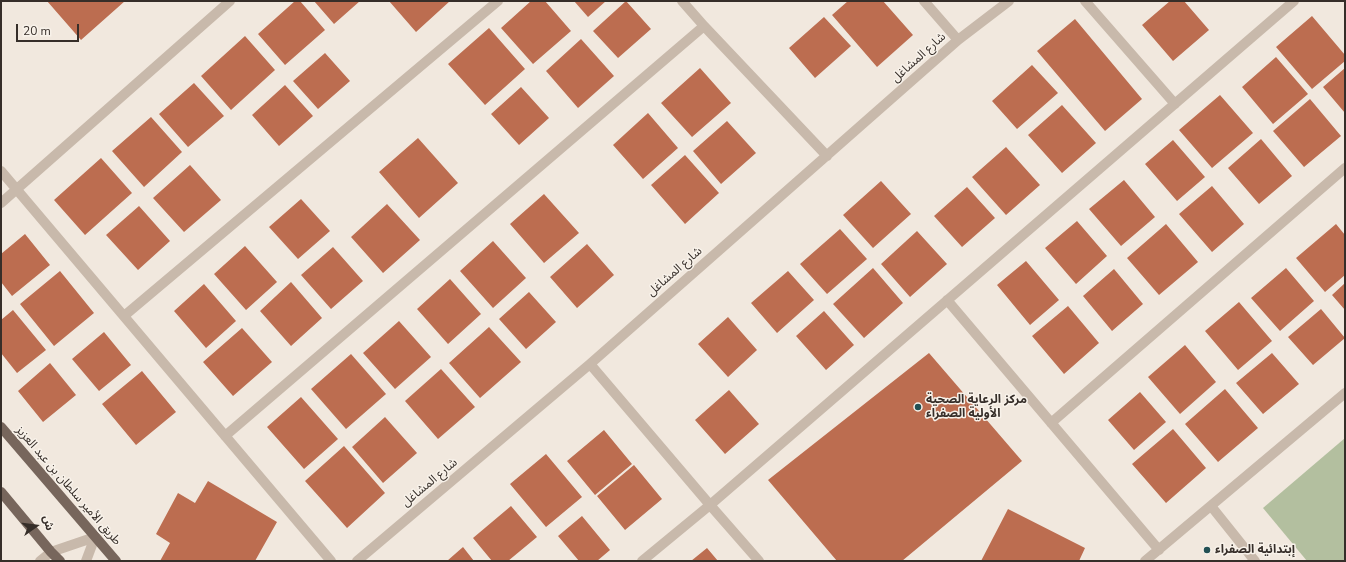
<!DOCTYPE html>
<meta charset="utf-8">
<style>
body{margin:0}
#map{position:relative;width:1346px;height:562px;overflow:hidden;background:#f1e8de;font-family:"Nunito Sans","Noto Sans Arabic",sans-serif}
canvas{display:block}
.frame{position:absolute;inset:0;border:2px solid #362e29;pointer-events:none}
.north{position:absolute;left:16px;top:506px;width:40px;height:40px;-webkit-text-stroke:3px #f8f2ea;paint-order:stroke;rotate:76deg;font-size:11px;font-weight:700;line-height:16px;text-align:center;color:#362e29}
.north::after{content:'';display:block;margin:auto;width:14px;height:18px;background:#362e29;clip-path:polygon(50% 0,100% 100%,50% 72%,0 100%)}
.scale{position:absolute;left:16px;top:24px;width:63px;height:18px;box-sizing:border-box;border:2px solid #362e29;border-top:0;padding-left:5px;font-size:12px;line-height:14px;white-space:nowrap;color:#362e29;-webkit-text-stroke:3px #f8f2ea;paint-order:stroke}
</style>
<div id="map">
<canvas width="1346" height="562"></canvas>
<div class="frame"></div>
<div class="north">ش</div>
<div class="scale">20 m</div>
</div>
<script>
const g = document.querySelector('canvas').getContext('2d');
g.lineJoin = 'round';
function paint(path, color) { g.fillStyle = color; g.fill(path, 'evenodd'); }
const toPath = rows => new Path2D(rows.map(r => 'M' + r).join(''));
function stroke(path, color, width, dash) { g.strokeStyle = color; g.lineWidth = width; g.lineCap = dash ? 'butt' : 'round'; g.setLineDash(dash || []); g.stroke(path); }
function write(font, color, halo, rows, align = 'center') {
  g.font = font + ' "Nunito Sans","Noto Sans Arabic",sans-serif'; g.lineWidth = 3; g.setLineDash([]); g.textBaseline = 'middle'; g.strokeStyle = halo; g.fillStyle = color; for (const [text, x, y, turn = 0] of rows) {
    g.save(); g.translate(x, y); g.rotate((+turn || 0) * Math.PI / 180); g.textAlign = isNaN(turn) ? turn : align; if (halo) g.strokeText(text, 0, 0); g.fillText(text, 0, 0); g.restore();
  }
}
paint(toPath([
 [1345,438,1345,561,1307,561,1263,508]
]), '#b3bf9f');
paint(toPath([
 [47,1,125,1,81,40],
 [295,1,300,1,325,30,285,65,258,34],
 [314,1,360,1,334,24],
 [389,1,450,1,416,32],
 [531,1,545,1,571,31,533,64,501,28],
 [574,1,606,1,588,17],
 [626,1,651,29,618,58,593,31],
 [848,1,883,1,913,35,877,67,832,15],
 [1170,1,1184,1,1209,30,1173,61,1142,25],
 [1312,16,1345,55,1345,61,1312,89,1276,47],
 [824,17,851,46,815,78,789,48],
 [1075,19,1142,99,1105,131,1037,51],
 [489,28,525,69,485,105,448,64],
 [245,36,275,70,231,110,201,76],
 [581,39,614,76,578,108,546,71],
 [325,53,350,81,318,109,293,81],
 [1276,57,1308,94,1273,124,1242,87],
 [1032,65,1058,93,1017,129,992,101],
 [700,68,731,103,692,137,661,103],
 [1345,68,1345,113,1323,87],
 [194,83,224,116,188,147,159,114],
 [285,85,313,116,279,146,252,115],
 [521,87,549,118,519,145,491,114],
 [1220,95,1253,133,1212,168,1179,130],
 [1310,99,1341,136,1304,167,1273,131],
 [1062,105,1096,143,1062,173,1028,135],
 [648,113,678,148,643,179,613,145],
 [151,117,182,152,144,187,112,151],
 [727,121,756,153,721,184,693,151],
 [418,138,458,183,419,218,379,172],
 [1261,139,1292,176,1259,204,1228,168],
 [1173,140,1205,177,1177,201,1145,164],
 [1006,147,1040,185,1006,215,972,177],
 [685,155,719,193,685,224,651,185],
 [101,158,132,193,85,235,54,200],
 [190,165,221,200,184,232,153,198],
 [1124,180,1155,217,1121,246,1089,209],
 [881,181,911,214,873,248,843,215],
 [1212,186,1244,224,1212,252,1179,214],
 [967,187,995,218,962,247,934,216],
 [544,194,579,233,544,263,510,224],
 [301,199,330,231,298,259,269,227],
 [387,204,420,240,383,273,351,237],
 [139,206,170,241,138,270,106,235],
 [1077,221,1107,256,1076,284,1045,248],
 [1166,224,1198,262,1159,295,1127,258],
 [1336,224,1345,235,1345,275,1325,292,1296,258],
 [840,229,867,259,827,294,800,264],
 [917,231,947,264,910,297,881,264],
 [25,234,50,265,12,296,1,282,1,254],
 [493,241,526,278,493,308,460,271],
 [587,244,614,275,577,308,550,277],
 [245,246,277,282,246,310,214,274],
 [333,247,363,281,331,309,301,275],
 [1026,261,1059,300,1030,325,997,285],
 [873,268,903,303,864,338,833,304],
 [1286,268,1314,301,1280,331,1251,298],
 [1114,269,1143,304,1112,331,1083,296],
 [60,271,94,313,54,346,20,304],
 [788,271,814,300,777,333,751,303],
 [450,279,481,314,448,344,417,309],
 [291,282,322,318,291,346,260,311],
 [1345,283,1345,310,1332,295],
 [204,284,236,321,206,348,174,311],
 [529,292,556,322,526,349,499,319],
 [1239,302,1272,341,1238,370,1205,331],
 [1068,306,1099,343,1064,374,1032,336],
 [1321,309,1345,338,1313,365,1288,337],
 [13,310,46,350,17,373,1,353,1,320],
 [824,311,854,345,826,370,796,336],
 [728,317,757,350,728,377,698,344],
 [399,321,431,357,395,389,363,353],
 [489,327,521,362,480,398,449,363],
 [242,328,272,362,233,396,203,362],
 [104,332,131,365,99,391,72,359],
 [1185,345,1216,382,1180,414,1148,377],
 [929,353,1022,461,902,561,837,561,768,480],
 [1272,353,1299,384,1263,414,1236,383],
 [351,354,386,394,346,429,311,389],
 [50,363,76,395,43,422,18,391],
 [441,369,475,407,438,439,405,401],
 [142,371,176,412,136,445,102,404],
 [1225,389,1258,428,1218,462,1185,424],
 [729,390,759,424,725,454,695,420],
 [1140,392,1166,422,1134,450,1108,420],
 [301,397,338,439,304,469,267,427],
 [385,417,417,453,383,483,352,447],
 [1173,429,1206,468,1166,503,1132,464],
 [604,430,632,464,595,495,567,461],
 [344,446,385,493,347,528,305,481],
 [546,454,582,497,546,527,510,484],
 [634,465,662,499,625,530,597,496],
 [208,481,277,522,255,561,160,561,170,543,156,534,178,493,195,503],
 [511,506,537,537,508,561,492,561,473,538],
 [1008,509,1085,548,1079,561,981,561],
 [582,516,610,550,597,561,579,561,558,536],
 [463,547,474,561,447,561],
 [707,548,718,561,691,561]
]), '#bc6d50');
stroke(toPath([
 [682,1,704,26,827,156],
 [924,1,958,40],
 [1085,1,1175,104],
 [1,171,331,561],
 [1,203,230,1],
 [947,300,1159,550],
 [124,316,498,1],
 [590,364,710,505,759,561],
 [1051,423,1345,168],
 [225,436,704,26],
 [1211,506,1255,561],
 [40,561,51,552,95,537,86,561],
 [357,561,590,364,958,40,1009,1],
 [642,561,710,505,1294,1],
 [1145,561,1345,393]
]), '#c8b9ab', 10);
stroke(toPath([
 [1,427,116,561],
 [1,492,51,552,60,561]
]), '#77665c', 10);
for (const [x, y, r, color] of [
 [918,407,4,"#225054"],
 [1207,550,4,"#225054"]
]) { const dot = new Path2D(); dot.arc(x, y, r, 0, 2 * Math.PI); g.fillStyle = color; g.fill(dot); stroke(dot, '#f8f2ea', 1.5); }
write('12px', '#362e29', '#f8f2ea', [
 ["شارع المشاغل",919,58,-42],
 ["شارع المشاغل",675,272,-41],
 ["شارع المشاغل",430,483,-40],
 ["طريق الأمير سلطان بن عبد العزيز",68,486,49]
]);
write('bold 12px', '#362e29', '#f8f2ea', [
 ["مركز الرعاية الصحية",926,400],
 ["الأولية الصفراء",926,414],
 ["إبتدائية الصفراء",1215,550]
], 'left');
</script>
